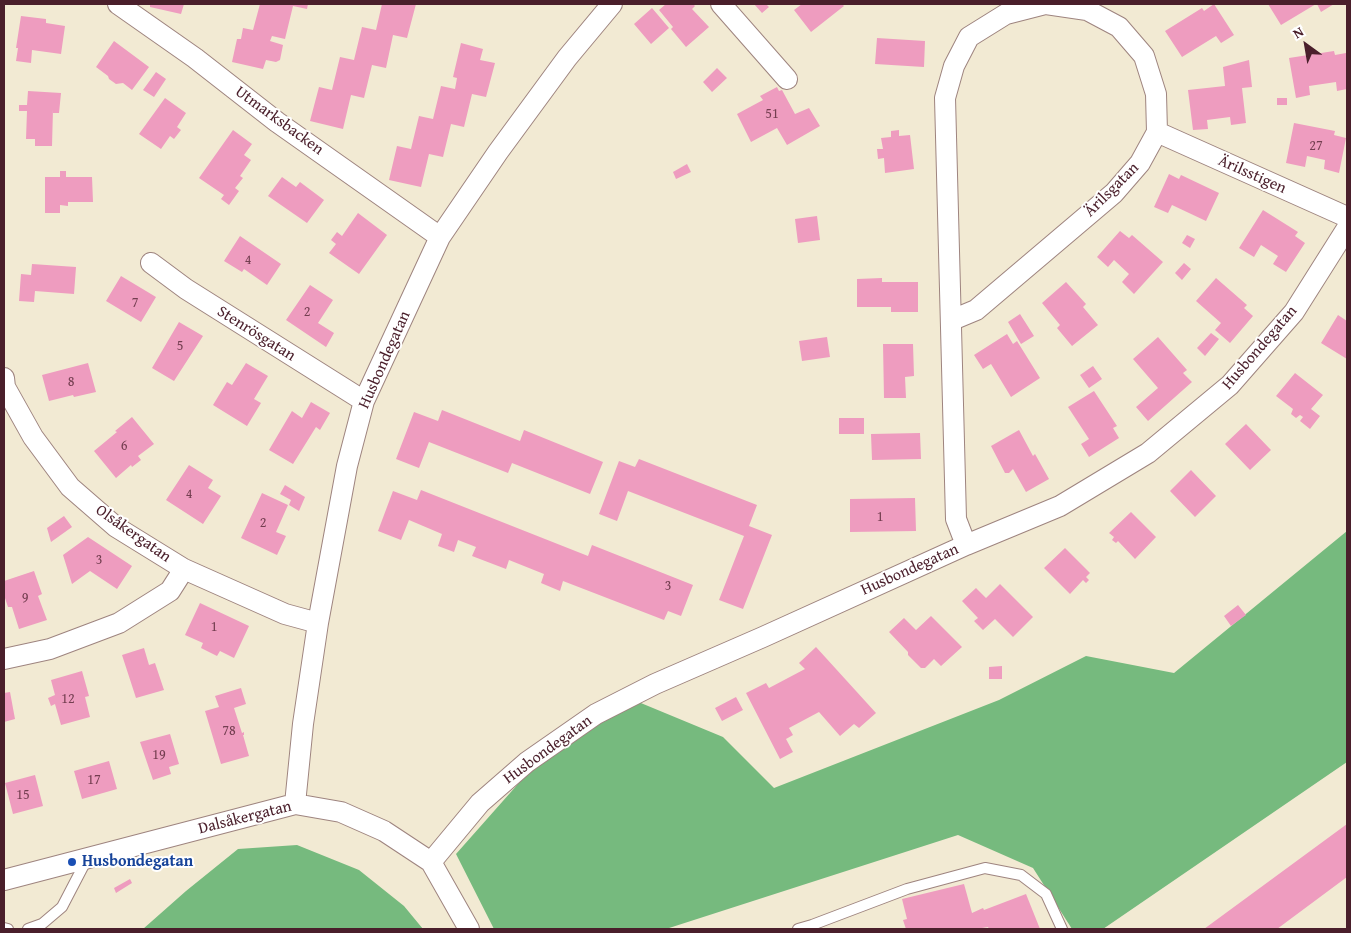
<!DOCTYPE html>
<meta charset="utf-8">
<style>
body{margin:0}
#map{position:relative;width:1351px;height:933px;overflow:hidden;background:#f2ead3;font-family:"Gentium Book Plus",serif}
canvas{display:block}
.frame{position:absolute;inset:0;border:5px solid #4a1f2b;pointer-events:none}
.north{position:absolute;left:1281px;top:20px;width:50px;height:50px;-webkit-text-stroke:4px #fff;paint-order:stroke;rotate:328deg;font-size:14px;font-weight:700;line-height:20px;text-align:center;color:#4a1f2b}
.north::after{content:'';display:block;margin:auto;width:18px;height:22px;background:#4a1f2b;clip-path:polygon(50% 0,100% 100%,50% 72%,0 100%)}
</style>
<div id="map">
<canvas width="1351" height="933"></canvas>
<div class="frame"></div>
<div class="north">N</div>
</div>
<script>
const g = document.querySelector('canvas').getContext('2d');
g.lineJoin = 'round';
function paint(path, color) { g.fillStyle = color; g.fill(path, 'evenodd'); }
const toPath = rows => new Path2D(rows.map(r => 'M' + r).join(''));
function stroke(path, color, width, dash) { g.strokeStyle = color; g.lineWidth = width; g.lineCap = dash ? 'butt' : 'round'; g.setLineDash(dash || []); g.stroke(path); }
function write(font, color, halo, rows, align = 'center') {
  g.font = font + ' "Gentium Book Plus",serif'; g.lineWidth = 4; g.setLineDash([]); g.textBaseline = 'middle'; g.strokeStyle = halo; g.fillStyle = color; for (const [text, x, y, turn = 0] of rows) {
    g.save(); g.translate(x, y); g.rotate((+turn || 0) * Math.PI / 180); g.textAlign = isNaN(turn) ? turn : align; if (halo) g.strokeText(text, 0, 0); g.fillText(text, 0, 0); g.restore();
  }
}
paint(toPath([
 [1347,531,1347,762,1103,929,1072,929,1033,868,958,835,666,929,494,929,456,854,541,758,636,701,723,737,774,788,999,700,1086,656,1174,673],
 [297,845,359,870,404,906,423,929,143,929,186,891,238,849]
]), '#76ba7e');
paint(toPath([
 [150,4,184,4,181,14,150,7],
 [260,4,308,4,307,9,293,6,285,39,272,36,270,41,283,45,280,60,276,62,266,60,263,69,232,62,237,39,241,39,243,28,253,30],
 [382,4,416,4,407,38,393,35,386,68,372,65,364,98,351,95,343,129,310,121,319,87,332,90,340,57,354,60,362,27,376,30],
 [666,4,693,4,695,6,692,9,709,27,686,47,671,29,673,27,659,10],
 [754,4,766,4,769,7,762,13],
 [802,4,842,4,844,6,811,32,794,10],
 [1214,4,1234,35,1221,43,1216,36,1182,57,1165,31,1202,8,1204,11],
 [1268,4,1316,4,1281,25],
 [1317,4,1334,4,1321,12],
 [652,8,669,28,651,44,634,24],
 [21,16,46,19,46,23,65,26,61,54,32,50,31,63,16,61,18,48,16,48],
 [877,38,925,41,924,67,875,64],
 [114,41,149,67,132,90,123,83,116,84,109,79,108,76,96,67],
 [461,43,483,49,480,60,495,63,486,97,472,94,464,127,451,124,443,157,429,154,421,187,389,180,397,146,411,149,419,116,433,119,441,86,455,89,457,78,453,77],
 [1334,51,1335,55,1346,53,1347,89,1337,91,1336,82,1309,86,1310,95,1296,98,1289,58],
 [1249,60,1252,87,1242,88,1246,123,1231,125,1230,117,1207,120,1208,129,1193,130,1188,90,1225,86,1223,67],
 [717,68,727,78,712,92,703,82],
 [156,72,166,79,154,97,143,90],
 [777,87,779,91,782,90,795,114,809,108,820,126,787,145,777,128,751,142,737,114,763,100,760,96],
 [28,91,61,93,59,113,53,113,53,109,52,146,35,146,35,139,26,139,27,111,19,111,19,105,27,105],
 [165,98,186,113,177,127,181,130,174,139,170,136,161,149,139,134],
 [1277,98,1287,98,1287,105,1277,105],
 [1294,123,1335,131,1334,135,1346,138,1339,173,1324,169,1325,160,1307,156,1305,167,1286,163],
 [233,130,252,144,244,155,251,160,240,176,243,178,235,188,239,191,229,205,221,199,224,195,199,178],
 [899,130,899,136,910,135,914,169,885,173,884,158,878,159,877,149,883,149,881,138,891,137,891,131],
 [687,164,691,172,676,179,673,172],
 [60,171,66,171,66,177,92,177,93,202,68,202,68,206,60,205,60,213,45,213,45,177,60,177],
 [1169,174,1179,179,1181,175,1219,193,1206,221,1172,205,1168,213,1154,207],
 [282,177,296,187,300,182,324,200,307,223,268,196],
 [1263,210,1298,232,1295,236,1305,243,1286,272,1273,264,1278,256,1261,245,1254,257,1239,248],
 [358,213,387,235,359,274,329,253,336,244,331,240,337,232,342,236],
 [817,216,820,240,798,243,795,219],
 [1120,231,1129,238,1132,235,1163,262,1134,294,1122,282,1129,274,1114,260,1108,267,1097,257],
 [1187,235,1195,239,1190,248,1182,243],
 [240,236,281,264,267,285,244,269,242,272,224,261],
 [1184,263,1191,269,1182,280,1175,273],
 [32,264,76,267,74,294,35,291,34,302,19,301,21,274,31,275],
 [121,276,156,297,141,322,106,301],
 [882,278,882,282,918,282,918,312,891,312,891,307,857,307,857,279],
 [1216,278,1247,305,1244,308,1253,316,1230,343,1215,330,1221,323,1196,301],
 [1066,282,1086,304,1083,307,1098,325,1072,346,1057,328,1060,325,1042,303],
 [310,285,333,300,318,323,334,333,326,347,286,320],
 [1020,314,1034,336,1021,344,1008,322],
 [1338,315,1347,321,1347,359,1321,343],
 [179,322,203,336,174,381,152,368],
 [1211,333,1219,339,1205,356,1197,348],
 [1007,334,1013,344,1017,341,1040,378,1011,397,991,364,983,369,974,355],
 [827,337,830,357,802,361,799,341],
 [1158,337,1187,370,1183,373,1192,382,1148,421,1136,407,1158,388,1133,359],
 [883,344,913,344,914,376,905,377,906,398,884,398],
 [88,363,96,392,74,397,73,395,49,401,42,375],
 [246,363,268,376,254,399,261,403,247,426,213,405,227,382,232,385],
 [1093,366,1102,379,1089,388,1080,375],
 [1295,373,1323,395,1311,409,1320,416,1310,429,1300,421,1303,417,1300,415,1296,418,1291,414,1293,409,1276,396],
 [1094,391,1117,426,1113,428,1119,438,1089,457,1081,444,1089,439,1068,407],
 [311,402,330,413,320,430,316,427,293,464,269,450,292,411,302,418],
 [442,410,520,441,524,430,603,462,590,494,512,463,508,473,429,442,419,468,396,459,414,412,438,421],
 [132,417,154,444,138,456,141,460,132,467,131,465,116,478,94,451,117,432,115,431],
 [839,418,864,418,864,434,839,434],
 [1246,424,1271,450,1250,470,1225,444],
 [1019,430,1033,456,1035,454,1049,479,1026,492,1013,469,1009,473,1005,473,991,446],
 [920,433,921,459,872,460,871,434],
 [639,459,757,505,749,526,772,535,743,609,719,600,744,536,628,491,617,521,599,514,619,461,635,467],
 [189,465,213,480,208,488,221,496,203,524,166,500],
 [1191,470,1216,496,1195,517,1170,491],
 [285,485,305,497,299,511,289,505,291,500,280,494],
 [421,490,588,556,592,545,693,585,681,616,668,611,664,620,563,581,560,591,541,583,544,574,509,560,506,569,472,556,476,547,458,540,454,552,438,546,442,534,409,520,401,540,378,531,393,491,417,500],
 [262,493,288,505,276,532,286,536,277,555,241,538],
 [915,498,916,531,850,532,850,499],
 [1131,512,1156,537,1135,559,1118,541,1116,543,1112,540,1114,537,1109,533],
 [64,516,72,527,51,542,47,528],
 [88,537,132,566,117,589,90,571,72,584,63,555],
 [1065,548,1090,573,1086,577,1089,580,1086,583,1083,580,1070,594,1044,568],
 [34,571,42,594,38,596,47,620,19,629,12,607,8,607,4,595,4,581],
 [1000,584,1033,617,1013,637,995,619,983,630,974,621,978,618,962,601,976,588,986,598],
 [200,603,249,626,234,658,220,651,217,656,201,648,203,643,185,635],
 [1238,605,1246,615,1231,626,1224,616],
 [931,616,962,647,941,666,934,659,925,668,921,668,908,655,908,652,889,632,904,618,916,630],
 [816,647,876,713,859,728,854,724,840,736,819,712,789,728,793,735,786,739,793,752,780,759,746,693,766,683,769,688,805,669,799,663],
 [144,648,149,665,155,663,164,690,136,698,122,655],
 [1002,666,1002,679,989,679,989,667],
 [82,671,89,696,85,697,90,717,61,725,55,704,51,706,48,698,55,695,51,680],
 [241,688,246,704,234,708,242,733,244,732,244,735,243,735,249,756,221,764,205,711,219,707,215,696],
 [10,692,15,719,4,722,4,693],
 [736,697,743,710,722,721,715,708],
 [170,734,179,764,169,767,171,774,153,780,140,742],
 [109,761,117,789,82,799,74,771],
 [35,775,43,806,13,814,5,783],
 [1347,824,1347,877,1277,929,1204,929],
 [130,879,132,883,116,893,114,888],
 [964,884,972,913,983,908,984,910,1026,894,1040,929,989,929,988,927,976,929,906,929,903,920,907,919,902,899]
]), '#ee9cbf');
const lane = toPath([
 [4,928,8,929],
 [28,929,42,924,62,907,87,859],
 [798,929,812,925,907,889,985,868,1021,875,1046,894,1062,929]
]);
const street = toPath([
 [118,4,195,58,277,122,440,237],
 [721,4,787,79],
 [1157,132,1347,217],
 [151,263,186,289,364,401],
 [952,320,976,310,1114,193,1140,163,1157,132,1156,94,1144,56,1119,27,1087,10,1046,4],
 [4,378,5,387,33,437,70,487,116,527,184,569,285,614,318,623],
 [966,545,956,519,945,98,954,66,969,37,1006,14,1045,4],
 [4,659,50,649,119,623,170,591,184,569],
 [295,804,303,724,318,623,347,466,364,401,440,237,498,152,567,58,612,4],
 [431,862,480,803,527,762,596,714,655,684,763,637,966,545,1060,506,1148,453,1230,385,1294,312,1347,228],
 [4,880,295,804,341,812,384,831,431,862,469,929]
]);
stroke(lane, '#9e847f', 12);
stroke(street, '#9e847f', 22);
stroke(lane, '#fff', 10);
stroke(street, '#fff', 20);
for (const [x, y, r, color] of [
 [72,862,5,"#1a4fb4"]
]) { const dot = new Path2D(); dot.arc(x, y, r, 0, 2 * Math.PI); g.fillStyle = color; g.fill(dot); stroke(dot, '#fff', 2); }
write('14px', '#733e50', null, [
 ["51",772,114],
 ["27",1316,146],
 ["4",248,260],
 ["7",135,303],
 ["2",307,312],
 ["5",180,346],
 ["8",71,382],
 ["6",124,446],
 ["4",189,494],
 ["1",880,517],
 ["2",263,523],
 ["3",99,560],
 ["3",668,586],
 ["9",25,598],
 ["1",214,627],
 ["12",68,699],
 ["78",229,731],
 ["19",159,755],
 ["17",94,780],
 ["15",23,795]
]);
write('16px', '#4a1f2b', '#fff', [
 ["Utmarksbacken",279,121,36],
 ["Ärilsstigen",1252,175,24],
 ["Ärilsgatan",1112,190,-45],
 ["Stenrösgatan",256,334,32],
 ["Husbondegatan",1260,348,-49],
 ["Husbondegatan",385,360,-66],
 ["Olsåkergatan",133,534,35],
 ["Husbondegatan",910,570,-24],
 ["Husbondegatan",548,750,-36],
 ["Dalsåkergatan",245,818,-14]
]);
write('bold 16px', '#164399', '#fff', [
 ["Husbondegatan",82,862]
], 'left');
</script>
